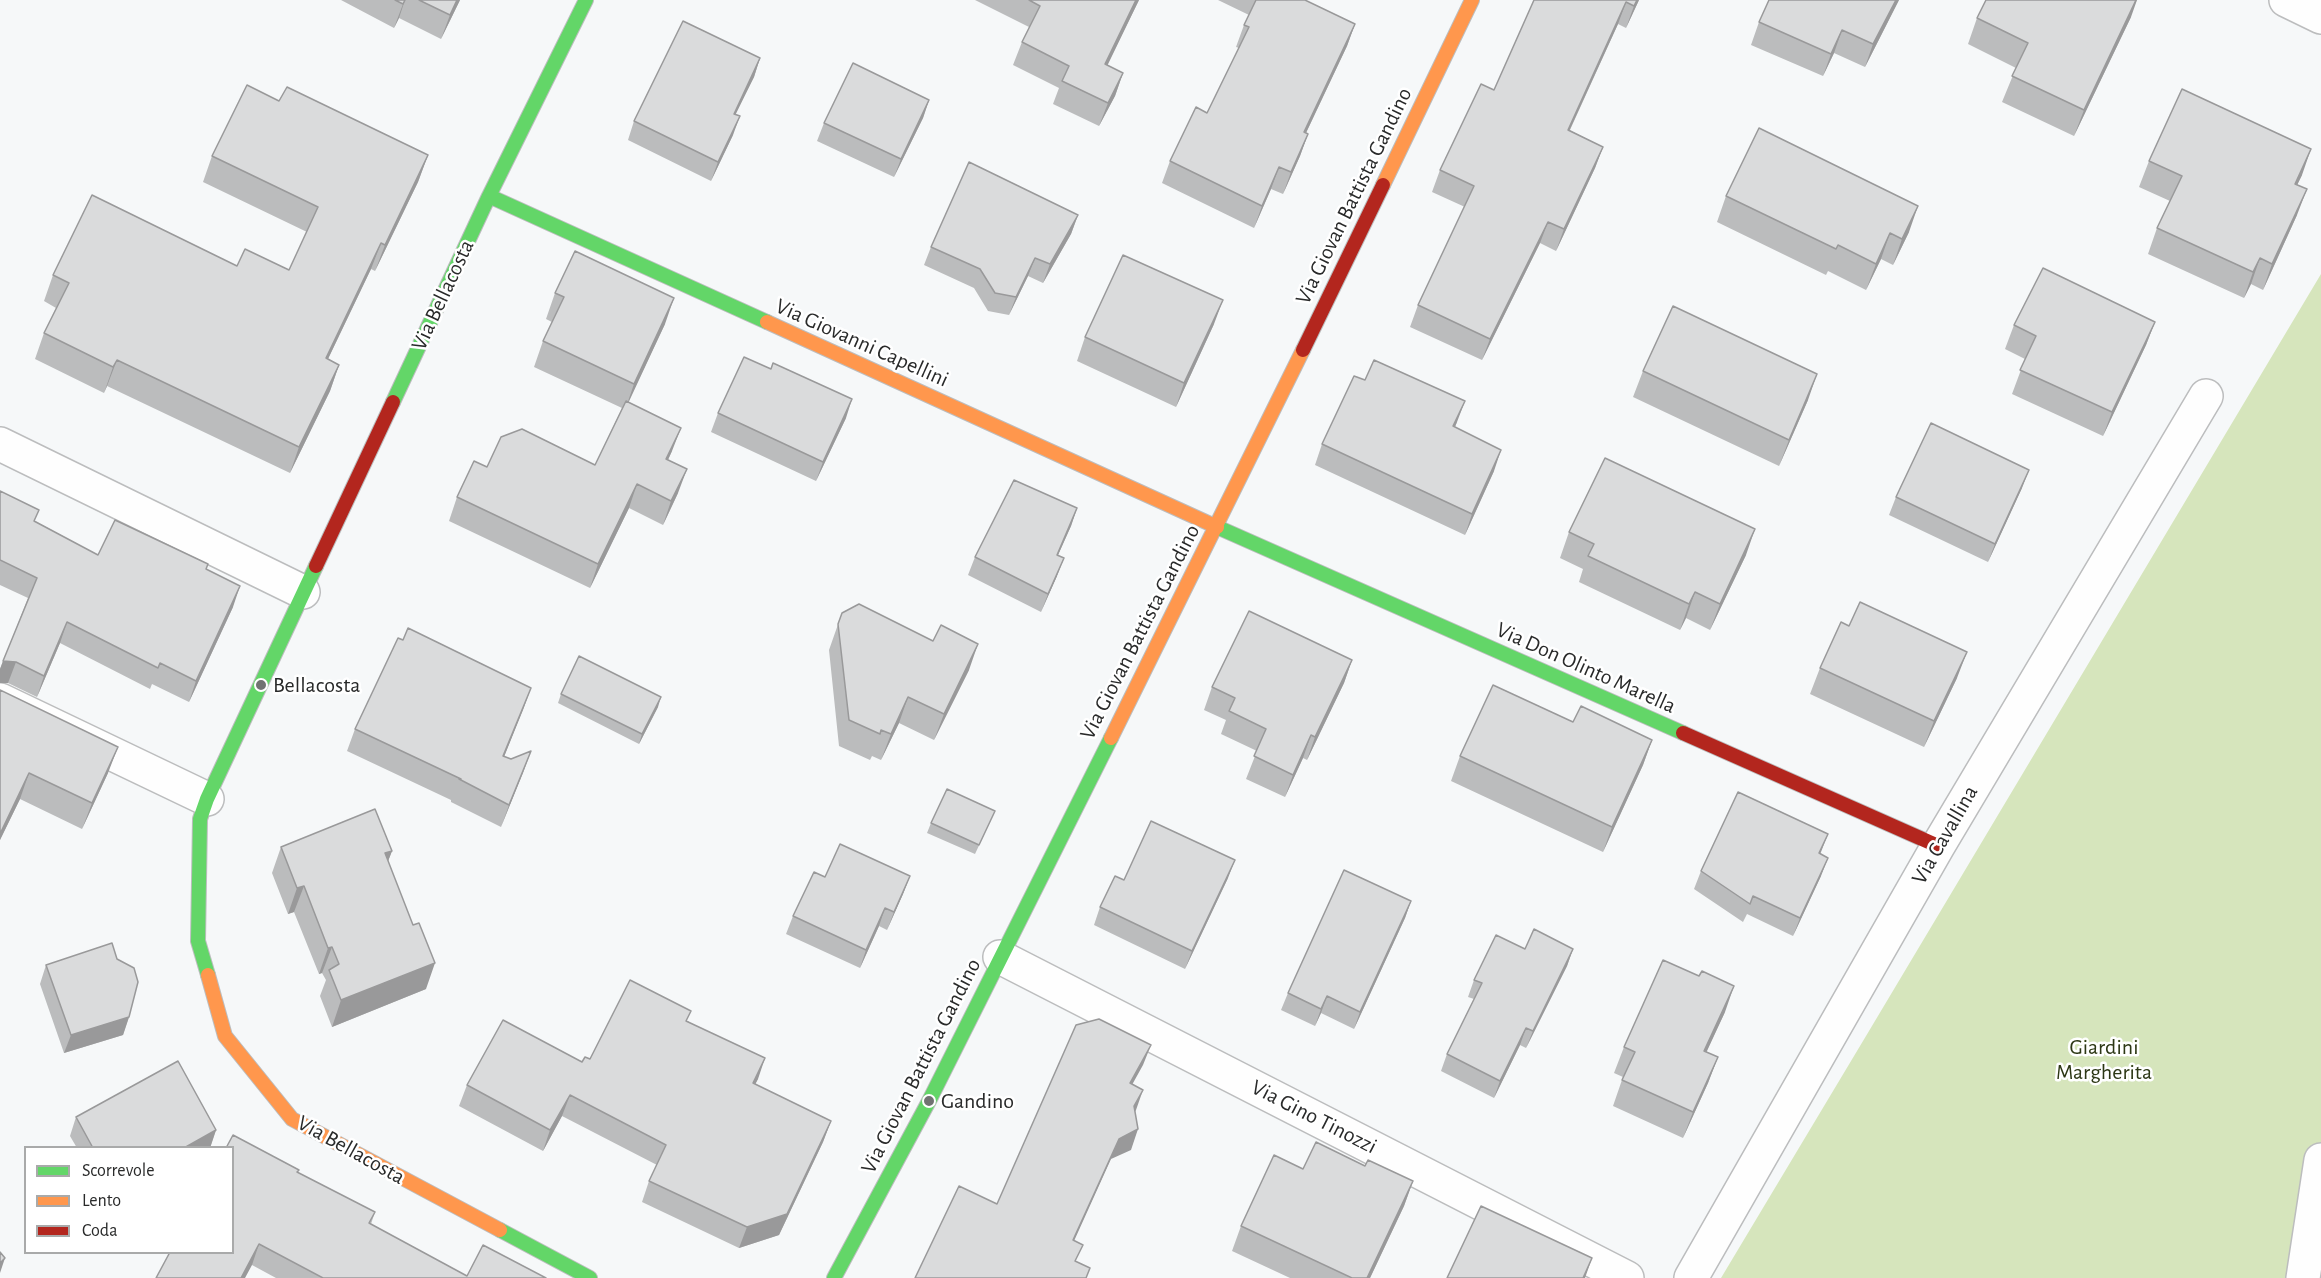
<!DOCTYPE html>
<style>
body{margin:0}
#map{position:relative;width:2321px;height:1278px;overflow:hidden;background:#f6f8f9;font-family:"Alegreya Sans",sans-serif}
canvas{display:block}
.legend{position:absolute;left:24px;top:1146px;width:210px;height:108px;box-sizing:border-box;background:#fff;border:2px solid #a9aaaa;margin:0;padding:8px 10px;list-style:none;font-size:18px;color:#292a2a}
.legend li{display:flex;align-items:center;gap:12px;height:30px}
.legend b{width:30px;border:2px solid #a9aaaa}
</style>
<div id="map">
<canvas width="2321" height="1278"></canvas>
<ul class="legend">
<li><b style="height:8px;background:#63d668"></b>Scorrevole</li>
<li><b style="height:8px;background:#ff974d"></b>Lento</li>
<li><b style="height:8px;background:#b3261e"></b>Coda</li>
</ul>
</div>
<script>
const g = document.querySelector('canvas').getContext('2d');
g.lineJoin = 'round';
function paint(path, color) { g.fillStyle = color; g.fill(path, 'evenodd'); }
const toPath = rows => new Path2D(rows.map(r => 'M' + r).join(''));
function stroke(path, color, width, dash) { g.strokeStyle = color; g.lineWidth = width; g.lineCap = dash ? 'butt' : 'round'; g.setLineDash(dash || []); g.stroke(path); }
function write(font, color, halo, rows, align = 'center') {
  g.font = font + ' "Alegreya Sans",sans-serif'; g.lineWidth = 5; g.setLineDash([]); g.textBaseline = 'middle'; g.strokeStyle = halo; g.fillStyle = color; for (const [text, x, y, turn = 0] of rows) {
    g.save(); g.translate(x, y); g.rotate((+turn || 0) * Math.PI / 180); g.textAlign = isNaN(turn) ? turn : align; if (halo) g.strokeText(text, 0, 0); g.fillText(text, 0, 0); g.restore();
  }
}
paint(toPath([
 [2321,274,2321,1278,1721,1278,1866,1036]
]), '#d6e5bc');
const street = toPath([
 [2286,0,2321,17],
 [0,444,303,592],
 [0,700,207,799],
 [1000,957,1627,1278],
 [1691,1278,1938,846,2206,396],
 [2303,1278,2321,1160]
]);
const fast = toPath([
 [489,196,767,322],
 [393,402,489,196,586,0],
 [1217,527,1683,733],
 [208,975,198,941,200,819,207,799,316,566],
 [500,1230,590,1278],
 [834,1278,929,1101,1111,738]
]);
const slow = toPath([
 [1383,185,1472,0],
 [767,322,1217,527],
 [1111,738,1303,350],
 [208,975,225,1036,292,1119,500,1230]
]);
const jam = toPath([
 [1303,350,1383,185],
 [316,566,393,402],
 [1683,733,1938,846]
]);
stroke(street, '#bcbdbe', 36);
stroke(fast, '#bcbdbe', 16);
stroke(slow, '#bcbdbe', 16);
stroke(jam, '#bcbdbe', 16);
stroke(street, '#fefefe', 33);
stroke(fast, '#63d668', 14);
stroke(slow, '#ff974d', 14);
stroke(jam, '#b3261e', 14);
paint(toPath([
 [341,0,460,0,441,39,399,18,394,28],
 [975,0,1139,0,1107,65,1123,73,1115,96,1099,126,1053,104,1059,88,1013,65,1022,42,1029,27],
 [1218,0,1305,0,1355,24,1347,46,1306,133,1308,134,1300,156,1283,194,1271,189,1254,228,1162,183,1170,161,1207,113,1239,48,1236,47,1244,25,1249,15],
 [1534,0,1639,0,1626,28,1618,24,1570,130,1603,147,1595,168,1556,251,1540,243,1482,360,1410,327,1418,305,1465,207,1432,192,1440,170,1494,90],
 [1899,0,1865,67,1834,53,1823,76,1751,45,1759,22],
 [2131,17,2074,136,2002,102,2016,68,1968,44,1977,18],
 [760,58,754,77,735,114,733,135,711,181,628,140,634,121],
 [929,100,923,118,894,177,817,141,824,123],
 [279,101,428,155,418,182,375,271,371,269,328,359,339,365,330,391,290,473,107,386,104,393,35,359,44,333,56,308,44,301,53,275,237,266,289,270,307,232,203,182,212,156],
 [2149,161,2302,175,2297,185,2297,215,2263,290,2251,284,2244,298,2148,254,2157,228,2170,201,2139,187],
 [1726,196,1909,232,1893,265,1881,259,1866,290,1828,271,1826,275,1717,222],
 [1078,215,1071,234,1043,283,1028,276,1009,315,988,311,974,288,924,265,931,247],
 [555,293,665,324,628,402,672,451,668,460,678,493,663,525,629,508,590,588,449,521,457,497,487,467,595,465,622,408,534,367,543,341,552,322,546,319],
 [2155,322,2146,345,2103,436,2012,394,2025,359,2005,349,2014,325],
 [1214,324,1176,407,1077,361,1085,337],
 [1643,371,1808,400,1779,466,1633,397],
 [718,413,846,418,816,481,711,432],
 [1457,422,1455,427,1494,471,1465,535,1315,465,1322,444],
 [2022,488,1988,562,1889,515,1896,497],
 [0,491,35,521,98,555,206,569,233,607,189,702,152,684,150,689,60,643,37,697,8,683,0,683,0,669,28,598,0,585],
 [1077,508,1071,526,1058,555,1057,576,1041,612,968,575,975,557],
 [1569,532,1746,555,1710,630,1686,618,1680,630,1579,582,1583,569,1560,558],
 [842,613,969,670,934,740,899,723,881,760,872,756,870,760,839,746,829,650],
 [403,640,531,688,504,757,511,759,531,751,501,827,451,802,451,800,347,751,355,729],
 [1352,660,1344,683,1307,760,1303,758,1285,797,1246,779,1257,751,1221,734,1226,720,1204,710,1212,687],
 [1820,668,1957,678,1924,747,1810,694],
 [0,690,108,773,82,829,20,799,0,840],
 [561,694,658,707,639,744,558,703],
 [1573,722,1652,740,1643,765,1603,852,1451,781,1460,756],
 [991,820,975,854,927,833,931,823],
 [281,847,392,851,388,861,426,989,332,1027,320,996,326,980,322,973,319,974,294,912,288,914,272,873],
 [1820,854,1821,876,1793,936,1747,914,1743,922,1694,889,1701,871],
 [910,876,903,894,887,930,879,926,860,968,786,934,793,916,825,877],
 [1228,878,1185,969,1094,925,1100,907],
 [1411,901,1405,918,1354,1029,1321,1013,1315,1026,1281,1010,1288,993],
 [1525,949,1573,949,1567,966,1526,1048,1520,1045,1494,1098,1441,1071,1447,1054,1474,999,1468,997,1474,980],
 [117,959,129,1017,123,1035,64,1053,40,984,46,965],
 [1725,1012,1706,1052,1718,1057,1708,1083,1683,1138,1613,1106,1623,1077,1614,1073,1624,1047],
 [688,1021,758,1079,755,1084,831,1121,823,1142,779,1235,739,1248,642,1202,649,1181,657,1165,562,1116,543,1151,459,1106,467,1085,582,1062],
 [76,1117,216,1130,210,1148,77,1148,70,1136],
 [233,1135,298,1173,375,1212,371,1224,467,1276,546,1278,276,1278,252,1265],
 [1365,1166,1413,1181,1404,1206,1370,1278,1290,1278,1232,1251,1241,1226,1303,1169]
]), '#bbbcbd');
paint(toPath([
 [405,0,399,18,394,28,403,4],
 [457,0,460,0,441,39,450,15],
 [1136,0,1139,0,1097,87,1105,64],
 [1637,0,1639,0,1626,28,1634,6],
 [1896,0,1899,0,1865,67,1873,44],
 [2136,0,2137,0,2131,17,2074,136,2084,110],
 [1626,2,1618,24,1560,151,1568,130],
 [1355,24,1347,46,1296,154,1304,132],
 [1842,30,1834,53,1823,76,1831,54],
 [760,58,754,77,727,132,734,114],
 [1123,73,1115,96,1099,126,1108,103],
 [929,100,923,118,894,177,901,159],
 [740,116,733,135,711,181,718,162],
 [1308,134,1300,156,1283,194,1291,172],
 [1603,147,1595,168,1556,251,1564,229],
 [2311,149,2302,175,2285,210,2295,184],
 [428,155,418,182,375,271,385,245],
 [1279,167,1271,189,1254,228,1262,206],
 [2307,189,2297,215,2263,290,2272,264],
 [1918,206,1909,232,1893,265,1902,239],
 [1078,215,1071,234,1043,283,1050,264],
 [1548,222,1540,243,1482,360,1490,339],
 [1890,233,1881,259,1866,290,1876,264],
 [381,243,371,269,316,384,326,358],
 [1035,258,1028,276,1009,315,1016,297],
 [2260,258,2251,284,2244,298,2253,272],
 [674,298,665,324,625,410,634,384],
 [1223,300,1214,324,1176,407,1184,383],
 [2155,322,2146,345,2103,436,2112,412],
 [117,360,107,386,104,393,113,367],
 [339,365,330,391,290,473,299,447],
 [1817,374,1808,400,1779,466,1789,440],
 [852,399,846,418,816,481,823,462],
 [1465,401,1457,422,1446,447,1453,426],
 [681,428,672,451,657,483,666,459],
 [1501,450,1494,471,1465,535,1472,514],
 [687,469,678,493,663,525,671,501],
 [2029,470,2022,488,1988,562,1995,544],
 [637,484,629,508,590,588,598,564],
 [1077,508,1071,526,1050,573,1057,555],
 [1755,529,1746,555,1710,630,1720,604],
 [1064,558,1057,576,1041,612,1048,594],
 [240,586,233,607,189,702,196,681],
 [1695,592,1686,618,1680,630,1689,604],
 [67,622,60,643,37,697,44,676],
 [978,644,969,670,934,740,944,714],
 [1967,652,1957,678,1924,747,1934,721],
 [1352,660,1344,683,1307,760,1315,737],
 [3,661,16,662,8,683,0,683,0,669],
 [531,688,523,710,495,779,503,756],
 [661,697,658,707,639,744,642,734],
 [908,697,899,723,881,760,891,734],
 [1311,735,1303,758,1285,797,1293,775],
 [1652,740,1643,765,1603,852,1612,827],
 [118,747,108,773,82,829,92,803],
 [531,751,523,773,501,827,509,805],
 [29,773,20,799,0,840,0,834],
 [1828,834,1821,852,1812,871,1819,853],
 [392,851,382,877,385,853],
 [1828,858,1821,876,1793,936,1800,918],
 [1235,860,1228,878,1185,969,1192,951],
 [910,876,903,894,887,930,894,912],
 [304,886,294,912,288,914,297,888],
 [1411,901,1405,918,1354,1029,1360,1012],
 [885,908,879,926,860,968,866,950],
 [332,947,322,973,319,974,328,948],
 [1573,949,1567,966,1526,1048,1533,1031],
 [435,963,426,989,332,1027,341,1000],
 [1734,986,1725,1012,1695,1077,1704,1051],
 [1327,996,1321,1013,1315,1026,1321,1009],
 [129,1017,123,1035,64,1053,71,1035],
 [1526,1028,1520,1045,1494,1098,1500,1081],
 [1151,1045,1143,1065,1122,1103,1130,1083],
 [1718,1057,1708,1083,1683,1138,1693,1112],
 [765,1058,758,1079,745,1104,753,1083],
 [1143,1090,1136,1110,1127,1126,1134,1106],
 [570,1095,562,1116,543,1151,550,1130],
 [831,1121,823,1142,779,1235,739,1248,747,1227],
 [1138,1129,1131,1150,1111,1159,1065,1261,1073,1240,1119,1139],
 [216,1130,210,1148,184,1148],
 [1413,1181,1404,1206,1370,1278,1367,1278],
 [259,1244,252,1265,245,1278,241,1278],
 [5,1258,0,1273,0,1263],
 [1592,1258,1585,1278,1583,1278]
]), '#99999a');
const building = toPath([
 [395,0,405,0,403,4,395,0],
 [419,0,457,0,450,15,419,0],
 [1029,0,1136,0,1105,64,1123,73,1108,103,1062,81,1069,66,1022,42,1040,6,1029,0],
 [1256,0,1305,0,1355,24,1304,132,1308,134,1291,172,1279,167,1262,206,1170,161,1196,107,1207,113,1249,27,1244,25,1256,0],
 [1534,0,1637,0,1634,6,1626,2,1568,130,1603,147,1564,229,1548,222,1490,339,1418,305,1474,186,1440,170,1481,84,1494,90,1534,0],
 [1769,0,1896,0,1873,44,1842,30,1831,54,1759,22,1769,0],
 [1986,0,2136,0,2084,110,2012,76,2028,43,1977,18,1986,0],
 [683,21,760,58,734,114,740,116,718,162,634,121,683,21],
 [853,63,929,100,901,159,824,123,853,63],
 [247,85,279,101,287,87,428,155,385,245,381,243,326,358,339,365,299,447,117,360,113,367,44,333,69,283,53,275,92,195,237,266,245,249,289,270,318,207,212,156,247,85],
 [2182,89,2311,149,2295,184,2307,189,2272,264,2260,258,2253,272,2157,228,2182,176,2149,161,2182,89],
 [1759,128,1918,206,1902,239,1890,233,1876,264,1838,245,1836,249,1726,196,1759,128],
 [969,162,1078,215,1050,264,1035,258,1016,297,995,293,980,269,931,247,969,162],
 [575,251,674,298,634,384,543,341,564,297,555,293,575,251],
 [1123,255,1223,300,1184,383,1085,337,1123,255],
 [2043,268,2155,322,2112,412,2020,370,2036,336,2014,325,2043,268],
 [1673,306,1817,374,1789,440,1643,371,1673,306],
 [744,357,771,369,773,363,852,399,823,462,718,413,744,357],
 [1374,360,1465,401,1453,426,1501,450,1472,514,1322,444,1354,376,1365,380,1374,360],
 [626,401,681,428,666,459,687,469,671,501,637,484,598,564,457,497,474,461,487,467,501,437,522,429,595,465,626,401],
 [1931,423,2029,470,1995,544,1896,497,1931,423],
 [1605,458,1755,529,1720,604,1695,592,1689,604,1588,556,1594,544,1569,532,1605,458],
 [1014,480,1077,508,1057,555,1064,558,1048,594,975,557,1014,480],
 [0,491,39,510,34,521,98,555,115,520,208,564,206,569,240,586,196,681,160,663,158,668,67,622,44,676,16,662,3,661,37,578,0,560,0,491],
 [1860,602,1967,652,1934,721,1820,668,1841,622,1849,626,1860,602],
 [859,604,933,641,941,625,978,644,944,714,908,697,891,734,881,730,880,734,849,720,838,624,842,613,859,604],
 [1249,611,1352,660,1315,737,1311,735,1293,775,1254,756,1266,729,1229,711,1235,698,1212,687,1249,611],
 [408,628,531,688,503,756,511,759,531,751,509,805,459,779,461,779,355,729,398,638,403,640,408,628],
 [579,656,661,697,642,734,561,694,579,656],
 [1493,685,1573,722,1581,706,1652,740,1612,827,1460,756,1493,685],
 [0,690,118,747,92,803,29,773,0,834,0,690],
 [947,789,995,811,979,845,931,823,947,789],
 [1738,792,1828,834,1819,853,1828,858,1800,918,1753,896,1750,904,1701,871,1738,792],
 [375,809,392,851,385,853,413,925,419,923,435,963,341,1000,329,970,339,964,332,947,328,948,304,886,297,888,281,847,375,809],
 [1151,821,1235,860,1192,951,1100,907,1115,876,1124,880,1151,821],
 [840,844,910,876,894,912,885,908,866,950,793,916,814,872,825,877,840,844],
 [1344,870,1411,901,1360,1012,1327,996,1321,1009,1288,993,1344,870],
 [1534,929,1573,949,1533,1031,1526,1028,1500,1081,1447,1054,1482,983,1474,980,1496,935,1525,949,1534,929],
 [112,943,117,959,134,968,138,982,129,1017,71,1035,46,965,112,943],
 [1663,960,1699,976,1702,971,1734,986,1704,1051,1718,1057,1693,1112,1622,1080,1635,1052,1624,1047,1663,960],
 [630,980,691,1011,686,1021,765,1058,753,1083,831,1121,787,1214,747,1227,649,1181,666,1145,570,1095,550,1130,467,1085,503,1020,582,1062,585,1057,590,1059,630,980],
 [1099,1019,1151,1045,1130,1083,1143,1090,1134,1106,1138,1129,1119,1139,1073,1240,1083,1245,1075,1261,1090,1268,1086,1278,915,1278,959,1186,997,1204,1076,1025,1099,1019],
 [178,1061,216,1130,184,1148,93,1148,76,1117,178,1061],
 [233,1135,299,1170,297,1172,375,1212,369,1223,467,1276,483,1245,546,1278,323,1278,259,1244,241,1278,156,1278,170,1252,232,1252,232,1148,226,1148,233,1135],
 [1316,1142,1365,1166,1368,1160,1413,1181,1367,1278,1352,1278,1241,1226,1274,1155,1303,1169,1316,1142],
 [1481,1206,1592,1258,1583,1278,1447,1278,1481,1206],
 [0,1252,5,1258,0,1263,0,1252]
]);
paint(building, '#dadbdc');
stroke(building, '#99999a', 1.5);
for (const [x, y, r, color] of [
 [261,685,6,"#717272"],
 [929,1101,6,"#717272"]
]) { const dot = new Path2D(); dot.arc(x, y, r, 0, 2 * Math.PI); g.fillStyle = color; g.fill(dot); stroke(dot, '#fff', 2); }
write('22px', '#292a2a', '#fff', [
 ["Via Giovan Battista Gandino",1354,196,-64],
 ["Via Bellacosta",443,295,-65],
 ["Via Giovanni Capellini",862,343,24],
 ["Via Giovan Battista Gandino",1140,632,-63],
 ["Via Don Olinto Marella",1586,668,24],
 ["Via Cavallina",1945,835,-60],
 ["Via Giovan Battista Gandino",921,1066,-63],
 ["Via Gino Tinozzi",1314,1117,27],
 ["Via Bellacosta",351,1150,29]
]);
write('22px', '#292a2a', '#fff', [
 ["Bellacosta",273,685],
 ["Gandino",941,1101]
], 'left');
write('22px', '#2c3714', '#fff', [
 ["Giardini",2104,1047],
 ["Margherita",2104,1072]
]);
</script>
